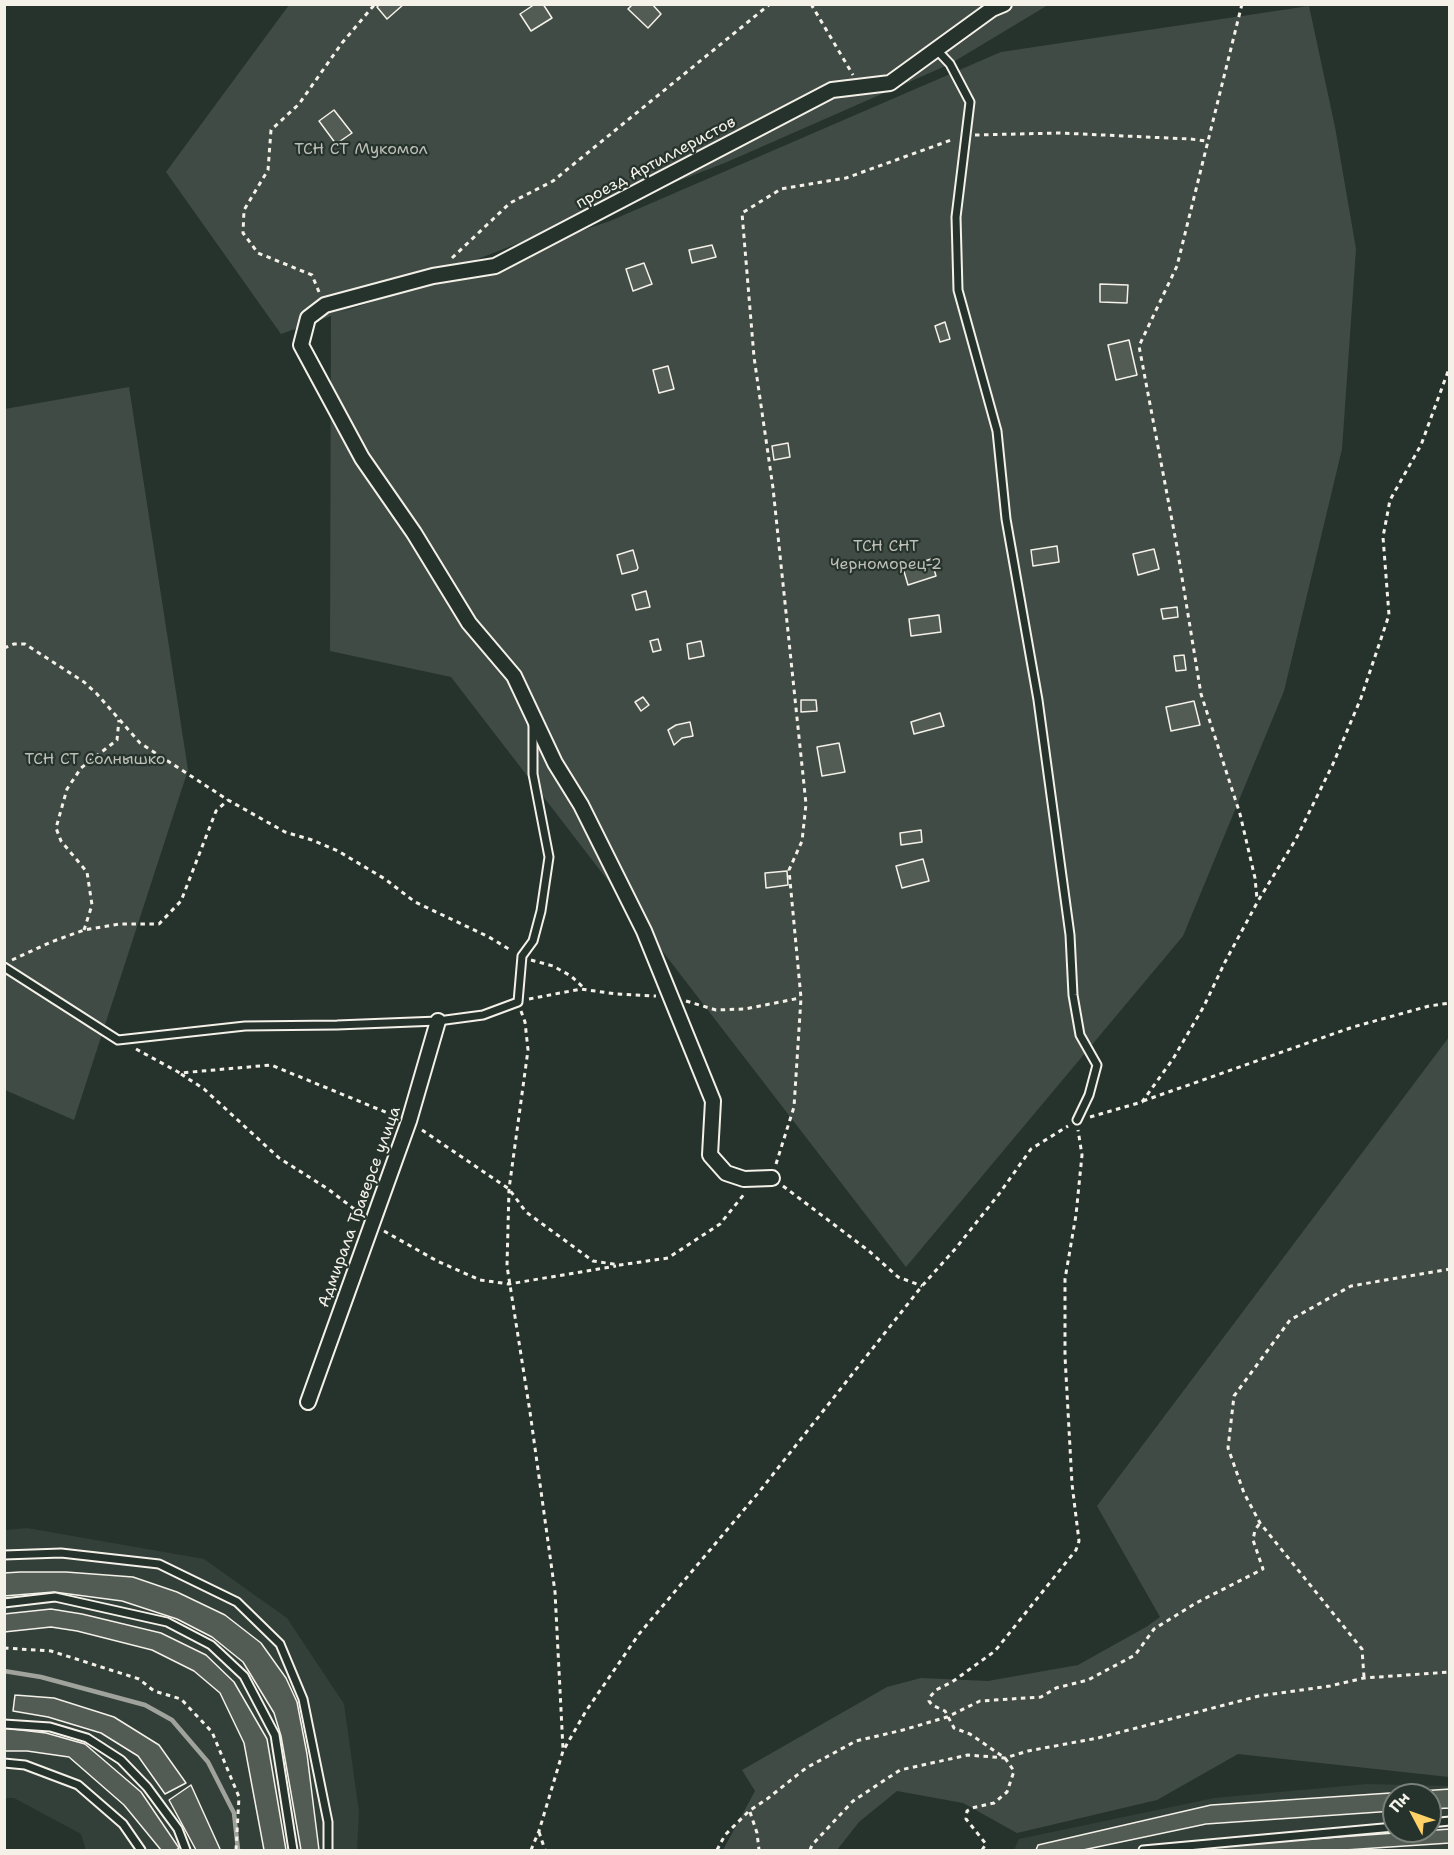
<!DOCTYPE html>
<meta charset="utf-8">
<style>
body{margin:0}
#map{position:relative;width:1454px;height:1855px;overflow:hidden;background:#26332d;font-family:"Shantell Sans",sans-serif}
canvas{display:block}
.frame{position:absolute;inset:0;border:6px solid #f4f1e8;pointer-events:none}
.north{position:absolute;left:1382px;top:1783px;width:60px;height:60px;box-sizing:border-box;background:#26332d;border:2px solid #787f78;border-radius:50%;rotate:311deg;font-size:16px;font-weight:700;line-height:24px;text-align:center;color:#f4f1e8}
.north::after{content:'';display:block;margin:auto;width:21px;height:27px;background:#ffd166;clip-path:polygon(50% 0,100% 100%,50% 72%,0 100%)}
</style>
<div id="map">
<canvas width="1454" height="1855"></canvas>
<div class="frame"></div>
<div class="north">Пн</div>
</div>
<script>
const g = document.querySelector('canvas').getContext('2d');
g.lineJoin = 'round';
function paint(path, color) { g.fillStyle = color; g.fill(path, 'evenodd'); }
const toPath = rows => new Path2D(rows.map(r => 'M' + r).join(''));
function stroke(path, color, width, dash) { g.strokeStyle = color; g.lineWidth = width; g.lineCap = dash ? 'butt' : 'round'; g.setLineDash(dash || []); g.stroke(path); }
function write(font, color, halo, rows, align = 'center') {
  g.font = font + ' "Shantell Sans",sans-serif'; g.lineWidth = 4.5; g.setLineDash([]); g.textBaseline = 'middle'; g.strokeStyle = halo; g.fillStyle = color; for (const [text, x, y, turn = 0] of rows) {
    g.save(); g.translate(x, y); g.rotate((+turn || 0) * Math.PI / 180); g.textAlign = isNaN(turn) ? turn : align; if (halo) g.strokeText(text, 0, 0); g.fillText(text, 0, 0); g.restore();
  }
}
paint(toPath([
 [27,1528,204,1559,287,1618,344,1704,359,1812,357,1850,86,1850,81,1834,14,1798,5,1798,5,1530],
 [1367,1784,1449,1786,1449,1850,1014,1850,1019,1839,1214,1798],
 [1394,1795,1430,1795,1430,1831,1394,1831]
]), '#333f39');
paint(toPath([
 [289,5,1048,5,950,64,727,162,339,313,610,221,1001,52,1309,6,1335,127,1356,249,1342,449,1284,691,1183,936,906,1267,451,677,330,651,331,316,281,334,166,172],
 [129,387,188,770,74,1120,5,1090,5,409],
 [1449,1037,1449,1777,1238,1754,1157,1800,1017,1833,963,1803,897,1791,859,1822,837,1850,723,1850,755,1791,742,1770,887,1687,921,1678,988,1681,1078,1665,1146,1627,1160,1617,1097,1506]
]), '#414b45');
stroke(toPath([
 [4,1671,41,1677,145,1705,172,1720,208,1762,234,1813,238,1850]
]), '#9fa39b', 4.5);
const building = toPath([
 [380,4,404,4,387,19,377,7,380,4],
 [535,4,543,4,552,18,531,31,520,14,535,4],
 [633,4,652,4,661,14,648,28,628,9,633,4],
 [334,110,352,133,336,144,319,121,334,110],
 [712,245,716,257,692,263,689,250,712,245],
 [644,263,652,284,633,291,626,269,644,263],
 [1100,284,1128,285,1127,303,1100,302,1100,284],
 [945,322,950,339,940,342,935,326,945,322],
 [1129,340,1137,375,1116,380,1108,345,1129,340],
 [668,366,674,389,659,393,653,370,668,366],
 [788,443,790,457,774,460,772,446,788,443],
 [1057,546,1059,562,1033,566,1031,550,1057,546],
 [1154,549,1159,569,1138,575,1133,554,1154,549],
 [633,550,638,568,637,570,622,574,617,555,633,550],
 [931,559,936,576,908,585,903,568,931,559],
 [646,591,650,607,636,610,632,595,646,591],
 [1177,607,1178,617,1163,619,1161,609,1177,607],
 [939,615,941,632,911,636,909,619,939,615],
 [658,639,661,650,653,652,650,641,658,639],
 [701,641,704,656,689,659,687,644,701,641],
 [1184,655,1186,670,1176,671,1174,656,1184,655],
 [643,697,649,705,641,711,635,702,643,697],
 [801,700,816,700,817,711,801,712,801,700],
 [1194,701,1200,725,1171,731,1166,707,1194,701],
 [940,713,944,726,914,734,911,722,940,713],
 [690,722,693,736,682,738,674,745,668,730,676,725,690,722],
 [839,743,845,772,822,776,817,747,839,743],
 [921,830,922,842,901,845,900,833,921,830],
 [923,859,929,881,902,888,896,866,923,859],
 [787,871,788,885,766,888,765,873,787,871],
 [20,1572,66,1572,133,1577,177,1592,225,1615,261,1643,286,1678,297,1702,307,1754,319,1850,301,1850,281,1736,274,1713,243,1662,212,1637,177,1619,122,1601,54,1592,4,1596,4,1573,20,1572],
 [51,1609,82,1614,161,1633,206,1655,234,1682,267,1739,286,1850,264,1850,244,1743,220,1693,194,1671,152,1650,77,1631,51,1627,4,1632,4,1614,51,1609],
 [15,1695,54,1698,114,1717,159,1745,186,1783,165,1794,138,1756,101,1733,48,1717,13,1711,15,1695],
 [4,1728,46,1733,85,1744,141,1792,179,1848,176,1850,161,1850,124,1805,69,1757,27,1751,4,1751,4,1728],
 [191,1785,220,1849,220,1850,196,1850,169,1800,191,1785],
 [1450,1789,1450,1808,1430,1809,1430,1795,1394,1795,1394,1811,1206,1824,1083,1850,1036,1850,1038,1845,1211,1805,1450,1789],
 [1450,1829,1450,1843,1345,1850,1176,1850,1256,1843,1450,1829]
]);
paint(building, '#525c55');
stroke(building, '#f4f1e8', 1.5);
const lane = toPath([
 [936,49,950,64,970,102,956,217,958,290,997,431,1006,519,1038,700,1070,935,1073,995,1080,1035,1097,1065,1089,1095,1077,1120],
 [4,967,118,1040,245,1026,337,1025,438,1021,483,1015,518,1002,522,956,533,941,541,911,549,857,533,774,533,725],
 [4,1555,61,1553,159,1564,237,1602,280,1644,303,1699,328,1822,328,1850],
 [4,1603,55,1597,167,1622,211,1645,244,1676,275,1735,293,1850],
 [4,1724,50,1727,87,1738,121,1760,147,1787,178,1829,186,1850],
 [4,1763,25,1765,78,1785,123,1824,141,1850],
 [1430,1823,1450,1821],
 [1143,1850,1394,1827]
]);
const street = toPath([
 [772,1178,744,1179,726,1173,710,1155,713,1101,644,931,581,805,555,763,514,676,469,623,414,533,362,458,301,345,308,318,325,305,433,276,495,266,832,90,890,83,992,9,1004,4],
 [308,1402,409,1121,438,1021]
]);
stroke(lane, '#f4f1e8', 11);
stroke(street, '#f4f1e8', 18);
stroke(toPath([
 [811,4,853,75],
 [1242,4,1177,266,1139,346,1177,547,1201,694,1240,814,1255,878,1257,899],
 [975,135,1060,133,1190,139,1207,141],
 [452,258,510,203,553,181,770,4],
 [319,292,312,275,258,253,243,233,244,210,268,170,271,130,299,104,342,43,375,4],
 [4,648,14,644,25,644,84,682,97,694,140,743,228,800,285,832,312,840,338,851,385,879,415,902,489,937,512,951],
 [84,930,92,905,87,872,61,841,56,828,67,789,81,768,117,740,119,720],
 [12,960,51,942,84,930,120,924,159,924,181,901,216,811,228,800],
 [531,960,553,966,571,976,585,989],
 [529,999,581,989,616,994,656,996],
 [686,1001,716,1010,745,1009,800,998],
 [521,1011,525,1022,528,1050,509,1189,507,1266,530,1412,555,1592,563,1749],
 [136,1049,180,1073,271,1065,395,1116],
 [181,1074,204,1089,279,1158,328,1189,362,1215],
 [1143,1101,1353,1027,1429,1006,1450,1003],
 [1090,1117,1142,1102,1173,1059,1204,1006,1225,962,1258,901,1296,839,1333,764,1361,698,1389,615,1383,537,1390,500,1421,445,1450,366],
 [422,1130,509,1189,526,1212,593,1261,620,1265,668,1258,720,1224,745,1193],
 [776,1164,794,1107,801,998,789,870,802,841,806,804,773,488,754,357,742,213,781,189,846,178,954,139],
 [783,1186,869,1251,898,1277,922,1286],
 [384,1231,437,1261,480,1280,509,1284,616,1266],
 [4,1648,51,1651,139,1679,154,1691,181,1699,212,1732,239,1797,236,1850],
 [1364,1677,1362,1649,1260,1523,1244,1493,1228,1448,1234,1396,1290,1320,1351,1286,1450,1269],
 [750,1812,757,1833,759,1850],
 [539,1832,545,1850],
 [531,1850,539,1831,563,1751,586,1711,639,1634,759,1492,922,1286,956,1248,999,1194,1031,1149,1068,1126],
 [717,1850,725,1835,749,1811,767,1799,806,1768,856,1741,903,1730,947,1717,980,1701,1041,1697,1056,1688,1088,1680,1135,1655,1154,1629,1196,1603,1263,1569,1253,1540,1255,1530,1260,1523],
 [810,1850,812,1845,853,1801,900,1770,968,1755,1005,1758,1028,1751,1098,1738,1259,1696,1330,1686,1364,1678,1450,1672],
 [982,1850,986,1844,966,1819,967,1811,972,1808,994,1803,1007,1792,1014,1771,1005,1758,970,1734,954,1728,945,1711,932,1705,929,1701,929,1698,936,1690,952,1682,995,1651,1076,1550,1079,1541,1072,1484,1065,1356,1065,1279,1076,1215,1082,1155,1078,1130]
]), '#f4f1e8', 3, [4.5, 4.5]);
stroke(lane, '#26332d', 7);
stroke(street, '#26332d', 14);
write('16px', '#bebfb7', '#26332d', [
 ["ТСН СТ Мукомол",361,150],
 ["ТСН СНТ",886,547],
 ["Черноморец-2",886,565],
 ["ТСН СТ Солнышко",95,760]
]);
write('16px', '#f4f1e8', '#26332d', [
 ["проезд Артиллеристов",656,163,-28],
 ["Адмирала Траверсе улица",360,1207,-70]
]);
</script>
